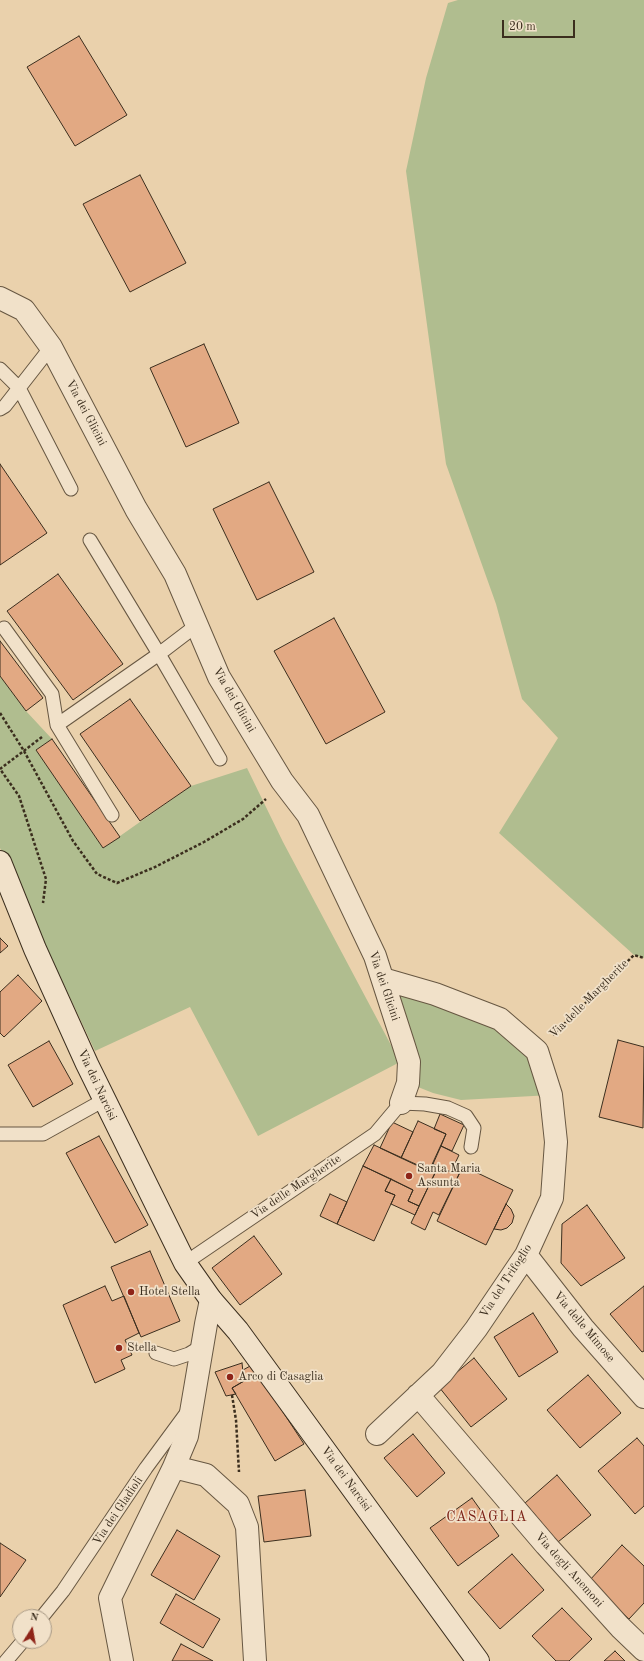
<!DOCTYPE html>
<style>
body{margin:0}
#map{position:relative;width:644px;height:1661px;overflow:hidden;background:#ead1ac;font-family:"Old Standard TT",serif}
canvas{display:block}
.north{position:absolute;left:12px;top:1609px;width:40px;height:40px;box-sizing:border-box;background:#f1e1c9;border:1px solid #a89985;border-radius:50%;rotate:11deg;font-size:11px;font-weight:700;line-height:16px;text-align:center;color:#3b2e1e}
.north::after{content:'';display:block;margin:auto;width:14px;height:18px;background:#8f2418;clip-path:polygon(50% 0,100% 100%,50% 72%,0 100%)}
.scale{position:absolute;left:502px;top:20px;width:73px;height:18px;box-sizing:border-box;border:2px solid #3b2e1e;border-top:0;padding-left:5px;font-size:12px;line-height:14px;white-space:nowrap;color:#3b2e1e;-webkit-text-stroke:3px #f1e1c9;paint-order:stroke}
</style>
<div id="map">
<canvas width="644" height="1661"></canvas>
<div class="north">N</div>
<div class="scale">20 m</div>
</div>
<script>
const g = document.querySelector('canvas').getContext('2d');
g.lineJoin = 'round';
function paint(path, color) { g.fillStyle = color; g.fill(path, 'evenodd'); }
const toPath = rows => new Path2D(rows.map(r => 'M' + r).join(''));
function stroke(path, color, width, dash) { g.strokeStyle = color; g.lineWidth = width; g.lineCap = dash ? 'butt' : 'round'; g.setLineDash(dash || []); g.stroke(path); }
function write(font, color, halo, rows, align = 'center') {
  g.font = font + ' "Old Standard TT",serif'; g.lineWidth = 3.5; g.setLineDash([]); g.textBaseline = 'middle'; g.strokeStyle = halo; g.fillStyle = color; for (const [text, x, y, turn = 0] of rows) {
    g.save(); g.translate(x, y); g.rotate((+turn || 0) * Math.PI / 180); g.textAlign = isNaN(turn) ? turn : align; if (halo) g.strokeText(text, 0, 0); g.fillText(text, 0, 0); g.restore();
  }
}
paint(toPath([
 [458,0,644,0,644,958,634,955,499,833,558,738,522,699,496,604,446,464,406,171,426,78,448,3],
 [0,676,26,711,52,739,36,750,103,848,191,786,247,768,283,842,400,1062,258,1136,190,1007,95,1051,0,848],
 [383,979,435,994,537,1051,551,1095,461,1100,433,1093,408,1083]
]), '#b0bd8f');
const building = toPath([
 [79,36,127,115,75,146,27,67,79,36],
 [140,175,186,263,130,292,83,204,140,175],
 [204,344,239,423,186,447,150,368,204,344],
 [0,464,47,533,0,565,0,464],
 [269,482,314,572,257,600,213,509,269,482],
 [58,574,123,664,73,700,7,611,58,574],
 [334,618,385,712,326,744,274,651,334,618],
 [0,641,43,698,26,711,0,676,0,641],
 [130,699,191,786,140,821,80,734,130,699],
 [52,739,120,837,103,848,36,750,52,739],
 [0,938,8,946,0,953,0,938],
 [18,975,42,1001,4,1037,0,1033,0,992,18,975],
 [618,1040,644,1047,643,1128,599,1117,618,1040],
 [49,1041,73,1084,33,1107,8,1065,49,1041],
 [440,1114,464,1125,452,1151,441,1146,446,1134,434,1129,440,1114],
 [418,1121,446,1134,429,1171,401,1158,418,1121],
 [392,1122,413,1132,401,1158,380,1148,392,1122],
 [99,1136,148,1225,115,1243,66,1153,99,1136],
 [374,1145,435,1173,419,1206,408,1201,413,1190,363,1166,374,1145],
 [441,1146,459,1155,451,1172,433,1164,441,1146],
 [433,1164,451,1172,454,1167,461,1170,439,1215,433,1212,425,1230,411,1223,435,1173,429,1171,433,1164],
 [363,1166,391,1179,385,1191,395,1195,374,1241,337,1224,363,1166],
 [463,1166,513,1190,486,1245,437,1221,463,1166],
 [391,1179,413,1190,408,1201,419,1206,415,1215,391,1204,395,1195,385,1191,391,1179],
 [330,1194,347,1202,337,1224,320,1216,330,1194],
 [506,1204,511,1209,514,1216,512,1223,507,1228,501,1230,494,1229,506,1204],
 [587,1205,625,1258,581,1286,561,1263,562,1224,587,1205],
 [254,1236,282,1274,240,1305,212,1268,254,1236],
 [150,1251,180,1321,141,1337,111,1267,150,1251],
 [105,1286,112,1301,124,1296,139,1333,125,1340,132,1355,121,1360,125,1369,95,1383,63,1305,105,1286],
 [644,1286,644,1351,642,1352,610,1314,644,1286],
 [533,1313,558,1352,519,1377,494,1337,533,1313],
 [474,1358,507,1399,471,1427,439,1387,474,1358],
 [242,1363,244,1381,232,1388,236,1394,226,1396,215,1372,242,1363],
 [252,1365,304,1444,275,1461,232,1388,244,1381,243,1370,252,1365],
 [588,1375,621,1413,580,1448,547,1410,588,1375],
 [413,1434,445,1473,417,1497,384,1458,413,1434],
 [637,1438,644,1446,644,1506,635,1514,598,1471,637,1438],
 [557,1475,591,1515,558,1542,525,1503,557,1475],
 [305,1490,311,1536,264,1542,258,1496,305,1490],
 [472,1498,499,1536,458,1566,430,1528,472,1498],
 [177,1530,220,1556,194,1600,151,1575,177,1530],
 [0,1543,26,1560,0,1597,0,1543],
 [622,1545,644,1566,644,1603,629,1619,589,1581,622,1545],
 [512,1554,544,1590,500,1629,468,1592,512,1554],
 [176,1594,220,1619,203,1648,160,1623,176,1594],
 [562,1608,592,1639,569,1661,556,1661,532,1636,562,1608],
 [181,1644,213,1661,172,1661,181,1644],
 [615,1651,625,1661,604,1661,615,1651]
]);
paint(building, '#e2a983');
stroke(building, '#3b2e1e', 1);
const lane = toPath([
 [0,369,19,388,71,489],
 [0,409,5,406,51,347],
 [90,540,159,654,220,759],
 [4,628,52,694,57,725],
 [112,815,57,725,159,654,197,625],
 [0,1134,43,1134,104,1100],
 [185,1263,375,1134,401,1103,425,1104,448,1108,466,1116,474,1128,471,1147],
 [156,1353,174,1359,189,1354,202,1346],
 [42,1617,63,1591,146,1468,188,1411],
 [6,1661,23,1641]
]);
const street = toPath([
 [0,298,24,310,51,347,136,509,175,574,219,677,282,781,308,815,375,956,404,1046,409,1062,408,1083,401,1103],
 [526,1255,583,1328,644,1397],
 [211,1300,206,1324,187,1436,174,1467,206,1475,238,1504,247,1527,255,1661],
 [418,1395,546,1545,620,1627,644,1650],
 [377,1434,442,1373,476,1329,526,1255,552,1198,556,1142,551,1095,537,1051,500,1019,435,994,383,979],
 [122,1661,110,1598,174,1467]
]);
const secondary = toPath([
 [0,862,35,949,87,1064,185,1263,211,1300,238,1331,478,1661]
]);
stroke(lane, '#675742', 15);
stroke(street, '#675742', 24);
stroke(secondary, '#3b2e1e', 24);
stroke(toPath([
 [0,713,24,751,73,841,97,874,117,883,155,867,204,842,243,819,266,799],
 [42,737,0,769,19,796,46,879,43,903],
 [553,1035,634,955,644,958],
 [232,1395,236,1420,239,1472]
]), '#3b2e1e', 2.5, [3, 2]);
stroke(lane, '#f1e1c9', 13);
stroke(street, '#f1e1c9', 22);
stroke(secondary, '#f1e1c9', 22);
for (const [x, y, r, color] of [
 [409,1176,4,"#8f2418"],
 [131,1292,4,"#8f2418"],
 [119,1348,4,"#8f2418"],
 [230,1377,4,"#8f2418"]
]) { const dot = new Path2D(); dot.arc(x, y, r, 0, 2 * Math.PI); g.fillStyle = color; g.fill(dot); stroke(dot, '#f1e1c9', 1.5); }
write('12px', '#3b2e1e', '#f1e1c9', [
 ["Via dei Glicini",86,413,62],
 ["Via dei Glicini",234,700,60],
 ["Via dei Glicini",384,986,71],
 ["Via delle Margherite",589,999,-45],
 ["Via dei Narcisi",97,1085,65],
 ["Via delle Margherite",296,1187,-34],
 ["Via del Trifoglio",506,1281,-57],
 ["Via delle Mimose",584,1327,50],
 ["Via dei Narcisi",346,1479,54],
 ["Via dei Gladioli",118,1511,-56],
 ["Via degli Anemoni",569,1570,48]
]);
write('12px', '#3b2e1e', '#f1e1c9', [
 ["Santa Maria",417,1169],
 ["Assunta",417,1183],
 ["Hotel Stella",139,1292],
 ["Stella",127,1348],
 ["Arco di Casaglia",238,1377]
], 'left');
g.letterSpacing = '1px';
write('14px', '#7a1f14', '#f1e1c9', [
 ["CASAGLIA",487,1517]
]);
g.letterSpacing = '0px';
</script>
